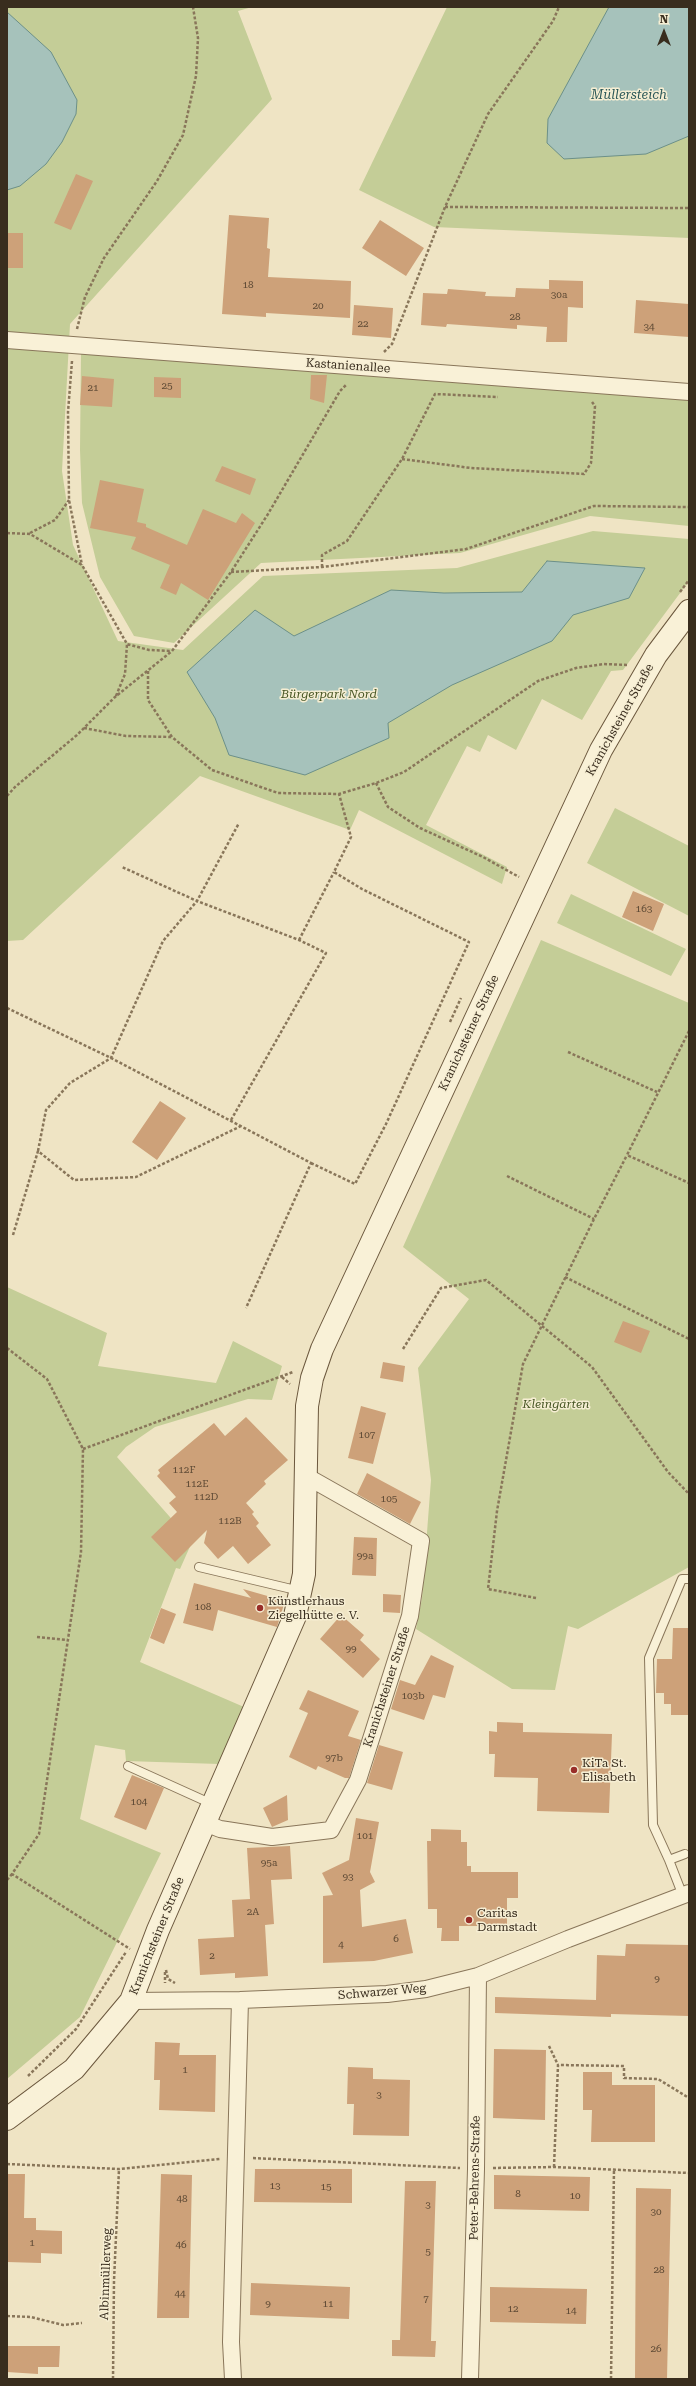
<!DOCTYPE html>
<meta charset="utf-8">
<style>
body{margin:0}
#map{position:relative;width:696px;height:2386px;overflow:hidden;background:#efe4c4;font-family:"Roboto Serif",serif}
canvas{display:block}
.frame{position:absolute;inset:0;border:8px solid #392d1e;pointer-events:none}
.north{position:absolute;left:644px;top:12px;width:40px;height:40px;-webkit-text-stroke:3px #f6eed3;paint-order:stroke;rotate:0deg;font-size:11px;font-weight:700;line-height:16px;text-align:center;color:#392d1e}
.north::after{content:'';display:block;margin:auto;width:14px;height:18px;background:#392d1e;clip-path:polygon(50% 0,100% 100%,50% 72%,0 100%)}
</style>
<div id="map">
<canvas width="696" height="2386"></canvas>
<div class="frame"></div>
<div class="north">N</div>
</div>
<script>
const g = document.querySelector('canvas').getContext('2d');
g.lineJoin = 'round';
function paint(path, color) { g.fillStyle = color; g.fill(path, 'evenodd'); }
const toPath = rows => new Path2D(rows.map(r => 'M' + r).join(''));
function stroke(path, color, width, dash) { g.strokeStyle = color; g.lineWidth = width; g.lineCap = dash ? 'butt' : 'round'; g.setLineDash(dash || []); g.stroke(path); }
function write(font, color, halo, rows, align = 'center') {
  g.font = font + ' "Roboto Serif",serif'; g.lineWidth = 3; g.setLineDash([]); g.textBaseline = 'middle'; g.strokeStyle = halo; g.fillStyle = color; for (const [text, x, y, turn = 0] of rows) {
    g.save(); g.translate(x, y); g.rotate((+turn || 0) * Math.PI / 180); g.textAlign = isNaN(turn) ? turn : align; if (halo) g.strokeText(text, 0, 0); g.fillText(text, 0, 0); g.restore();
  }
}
paint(toPath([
 [7,7,252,7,238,11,272,99,70,324,62,471,73,545,118,641,183,650,263,576,457,568,593,531,689,539,689,581,623,670,611,671,582,720,542,699,516,750,488,735,480,752,467,746,426,825,507,867,502,884,359,810,350,830,200,776,23,940,7,941],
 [447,7,689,7,689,238,434,227,359,190],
 [81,353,689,400,689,526,590,516,460,553,261,563,174,643,134,636,100,577,82,503,80,450],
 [615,808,689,846,689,916,587,863],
 [571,894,686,949,671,976,557,923],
 [541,940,689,1003,689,1567,578,1629,568,1626,555,1690,512,1689,416,1629,422,1598,431,1480,418,1368,469,1299,403,1247],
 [7,1287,107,1333,98,1366,216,1383,233,1341,282,1366,272,1400,248,1399,155,1427,126,1447,117,1457,192,1542,180,1569,176,1568,140,1662,244,1707,219,1764,126,1761,125,1750,95,1745,80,1819,161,1853,80,2017,7,2079]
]), '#c4cd97');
const water = toPath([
 [609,7,689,7,689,136,646,154,564,159,547,143,548,119,609,7],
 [7,12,51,52,77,100,76,114,62,142,46,164,20,186,7,190,7,12],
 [547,561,645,568,629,598,573,615,552,641,452,685,388,723,389,738,305,775,229,755,215,718,187,672,255,610,294,636,391,590,444,593,522,592,547,561]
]);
paint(water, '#a6c2bb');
stroke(water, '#6c9089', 1);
paint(toPath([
 [76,174,93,181,71,230,54,223],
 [229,215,269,218,267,248,270,249,268,277,351,281,350,318,266,313,266,317,222,314],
 [380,220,424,248,406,276,362,248],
 [7,233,23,233,23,268,7,268],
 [549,280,583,281,583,308,568,307,567,342,546,342,547,327,517,325,517,329,447,324,446,327,421,325,423,293,447,294,448,289,486,292,485,296,515,297,516,288,549,289],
 [636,300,689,304,689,337,634,333],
 [354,305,393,308,391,338,352,335],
 [311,375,327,375,324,403,310,399],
 [82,376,114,379,112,407,80,405],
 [154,377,181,378,181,398,154,397],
 [222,466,256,479,250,495,215,481],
 [100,480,144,489,137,522,146,524,146,527,187,545,203,509,236,523,242,513,255,523,208,600,181,583,176,595,160,588,170,565,131,549,136,537,90,528],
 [633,891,664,904,653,931,622,917],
 [160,1101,186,1118,157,1160,132,1142],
 [623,1321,650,1331,641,1353,614,1342],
 [383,1362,405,1366,403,1382,380,1378],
 [361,1406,386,1413,373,1464,348,1458],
 [246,1417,288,1460,264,1481,266,1484,246,1503,254,1512,252,1514,259,1523,256,1526,271,1545,248,1564,233,1546,218,1559,204,1543,207,1530,175,1562,151,1537,177,1512,169,1503,176,1497,157,1476,160,1473,158,1470,214,1423,225,1436],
 [367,1473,421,1502,410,1524,357,1494],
 [354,1537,377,1538,376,1576,352,1575],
 [194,1583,251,1598,243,1589,285,1601,277,1627,218,1610,213,1631,183,1623],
 [383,1594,401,1595,400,1613,383,1612],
 [161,1608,176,1614,164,1644,150,1638],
 [341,1615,364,1635,360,1640,380,1659,363,1678,320,1639],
 [673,1628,689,1628,689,1715,671,1715,671,1704,664,1704,664,1693,656,1693,657,1659,672,1659],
 [431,1655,454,1666,445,1698,433,1695,424,1720,391,1709,400,1680,415,1685],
 [308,1690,359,1711,348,1736,361,1740,349,1778,345,1778,318,1766,316,1770,289,1757,308,1713,299,1709],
 [497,1722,523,1723,523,1732,612,1734,609,1813,537,1811,538,1778,494,1777,495,1754,489,1754,489,1731,497,1732],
 [379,1745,403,1752,392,1790,367,1783],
 [132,1775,164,1788,146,1830,114,1817],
 [287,1795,288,1820,272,1827,263,1808],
 [356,1818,379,1822,370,1872,375,1882,360,1890,362,1927,406,1919,413,1953,374,1961,323,1963,323,1896,333,1895,322,1873,349,1860],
 [431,1829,461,1830,461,1842,467,1842,467,1866,471,1866,471,1872,518,1872,518,1898,507,1898,507,1926,459,1926,459,1941,441,1941,442,1928,437,1928,437,1909,428,1909,427,1841,431,1841],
 [290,1846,292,1879,271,1880,274,1924,265,1925,268,1976,235,1978,235,1973,200,1975,198,1939,234,1937,232,1900,250,1899,247,1848],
 [626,1944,689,1945,689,2016,611,2014,611,2017,495,2013,495,1997,596,2000,597,1955,625,1956],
 [155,2042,180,2043,179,2055,216,2055,215,2112,159,2110,160,2080,154,2080],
 [494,2049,546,2050,545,2120,493,2118],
 [348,2067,373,2068,373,2079,410,2080,409,2136,353,2135,354,2104,347,2104],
 [583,2072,612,2072,612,2085,655,2085,655,2142,591,2142,592,2110,583,2110],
 [255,2169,352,2169,352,2203,254,2202],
 [7,2174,25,2174,24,2218,36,2218,36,2230,62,2231,62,2254,41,2253,41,2263,7,2262],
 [161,2174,192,2175,189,2318,157,2318],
 [494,2175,590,2177,589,2211,494,2209],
 [405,2181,436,2181,431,2341,436,2341,435,2357,392,2356,392,2340,400,2340],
 [636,2188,671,2189,667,2379,635,2379],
 [251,2283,350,2287,349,2319,250,2315],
 [490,2287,587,2289,586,2324,490,2322],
 [7,2346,60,2346,59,2367,38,2367,38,2374,7,2372]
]), '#cda179');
const lane = toPath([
 [199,1567,300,1591],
 [128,1766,212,1804],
 [669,1860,653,1825,649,1658,682,1579,689,1579],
 [683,1896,669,1860,685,1854]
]);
const street = toPath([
 [7,340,689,392],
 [205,1823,220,1829,272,1837,331,1830,358,1780,410,1616,421,1541,306,1476],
 [131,2001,240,2000,387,1994,426,1989,478,1976,568,1939,689,1893],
 [233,2379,231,2342,240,2000],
 [470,2379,476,2169,478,1976]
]);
const secondary = toPath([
 [7,2119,74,2069,131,2001,158,1930,295,1616,304,1574,307,1406,312,1378,322,1349,601,750,656,655,689,611]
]);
stroke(lane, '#89765a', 10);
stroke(street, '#89765a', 18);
stroke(secondary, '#6b573d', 24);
stroke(toPath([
 [445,207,689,208],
 [77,329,85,297,104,258,157,181,183,135,196,76,198,38,193,7],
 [384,352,392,344,445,207,488,114,553,21,559,7],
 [72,361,68,412,69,500,82,565],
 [402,459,471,468,584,474,591,463,595,406,592,402],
 [7,533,30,534,82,565,127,644,149,650,171,651],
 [30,533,55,520,69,500],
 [322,567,322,555,347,541,402,459,435,394,498,397],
 [231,572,322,567,466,549,594,506,689,507],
 [680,592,689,580],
 [148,671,148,700,172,737,212,770,278,793,339,794,376,783,404,772,538,681,576,668,604,664,628,665],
 [116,696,125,674,127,644],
 [84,728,126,736,172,737],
 [376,783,388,807,420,828,483,857,519,877],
 [7,796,15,787,77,735,115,697,172,651,231,572,268,514,340,391,347,384],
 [299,940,334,872],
 [7,1008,111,1058,311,1163,246,1308],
 [450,1022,461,998],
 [689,1031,627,1155,689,1183],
 [568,1052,657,1092],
 [231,1120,326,953,299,940,197,901,239,823],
 [38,1151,46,1110,70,1083,111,1058,163,941,197,901,122,867],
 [311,1163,355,1184,386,1124,469,942,362,889,334,872,351,837,339,794],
 [507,1176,594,1219],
 [13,1235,38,1151,74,1180,136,1177,241,1126],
 [565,1277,689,1339],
 [7,1348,47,1379,83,1449,81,1552,39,1834,12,1874,130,1949],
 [403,1349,441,1288,486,1280,592,1367,668,1472,689,1494],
 [282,1377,290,1384],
 [83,1449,293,1372],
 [536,1598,488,1589,497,1511,523,1364,594,1219,627,1155],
 [37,1637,68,1640],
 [7,1880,12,1874],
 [166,1970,168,1979,175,1983],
 [165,1972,165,1983],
 [549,2046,558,2065],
 [28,2076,76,2029,126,1952],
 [253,2158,460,2168],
 [7,2164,119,2169,220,2159],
 [554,2167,558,2065,624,2066,624,2078,658,2079,689,2098],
 [493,2168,554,2167,689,2173],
 [7,2316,31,2317,63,2325,82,2323],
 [113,2379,114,2281,119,2169],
 [611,2379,614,2169]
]), '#89765a', 2.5, [3, 2]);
stroke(lane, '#f9f1d7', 8);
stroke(street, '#f9f1d7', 16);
stroke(secondary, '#f9f1d7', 22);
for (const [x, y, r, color] of [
 [260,1608,4,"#992e29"],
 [574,1770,4,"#992e29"],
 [469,1920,4,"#992e29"]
]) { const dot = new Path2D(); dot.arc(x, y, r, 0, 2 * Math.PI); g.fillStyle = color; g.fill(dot); stroke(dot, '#f6eed3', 1.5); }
write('10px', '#5e4a35', null, [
 ["18",248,285],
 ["30a",559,295],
 ["20",318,306],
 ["28",515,317],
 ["22",363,324],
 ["34",649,327],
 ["25",167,386],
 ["21",93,388],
 ["163",644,909],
 ["107",367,1435],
 ["112F",184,1470],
 ["112E",197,1484],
 ["112D",206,1497],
 ["105",389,1499],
 ["112B",230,1521],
 ["99a",365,1556],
 ["108",203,1607],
 ["99",351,1649],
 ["103b",413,1696],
 ["97b",334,1758],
 ["104",139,1802],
 ["101",365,1836],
 ["95a",269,1863],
 ["93",348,1877],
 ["2A",253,1912],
 ["6",396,1939],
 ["4",341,1945],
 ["2",212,1956],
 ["9",657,1979],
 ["1",185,2070],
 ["3",379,2095],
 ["13",275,2186],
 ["15",326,2187],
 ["8",518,2194],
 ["10",575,2196],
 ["48",182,2199],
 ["3",428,2205],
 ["30",656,2212],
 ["1",32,2243],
 ["46",181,2245],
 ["5",428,2252],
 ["28",659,2270],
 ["44",180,2294],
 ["7",426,2299],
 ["9",268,2304],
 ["11",328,2304],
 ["12",513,2309],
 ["14",571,2311],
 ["26",656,2349]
]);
write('12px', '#392d1e', '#f6eed3', [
 ["Kastanienallee",348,366,4],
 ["Kranichsteiner Straße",620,720,-61],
 ["Kranichsteiner Straße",469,1033,-65],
 ["Kranichsteiner Straße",387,1687,-72],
 ["Kranichsteiner Straße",157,1936,-68],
 ["Schwarzer Weg",382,1992,-5],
 ["Peter-Behrens-Straße",475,2178,-89],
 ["Albinmüllerweg",106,2274,-88]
]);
write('italic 12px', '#475624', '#f6eed3', [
 ["Bürgerpark Nord",329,694],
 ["Kleingärten",556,1404]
]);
write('12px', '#392d1e', '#f6eed3', [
 ["Künstlerhaus",268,1601],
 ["Ziegelhütte e. V.",268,1615],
 ["KiTa St.",582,1763],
 ["Elisabeth",582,1777],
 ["Caritas",477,1913],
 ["Darmstadt",477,1927]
], 'left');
write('italic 13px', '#2d5959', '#f6eed3', [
 ["Müllersteich",629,95]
]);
</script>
